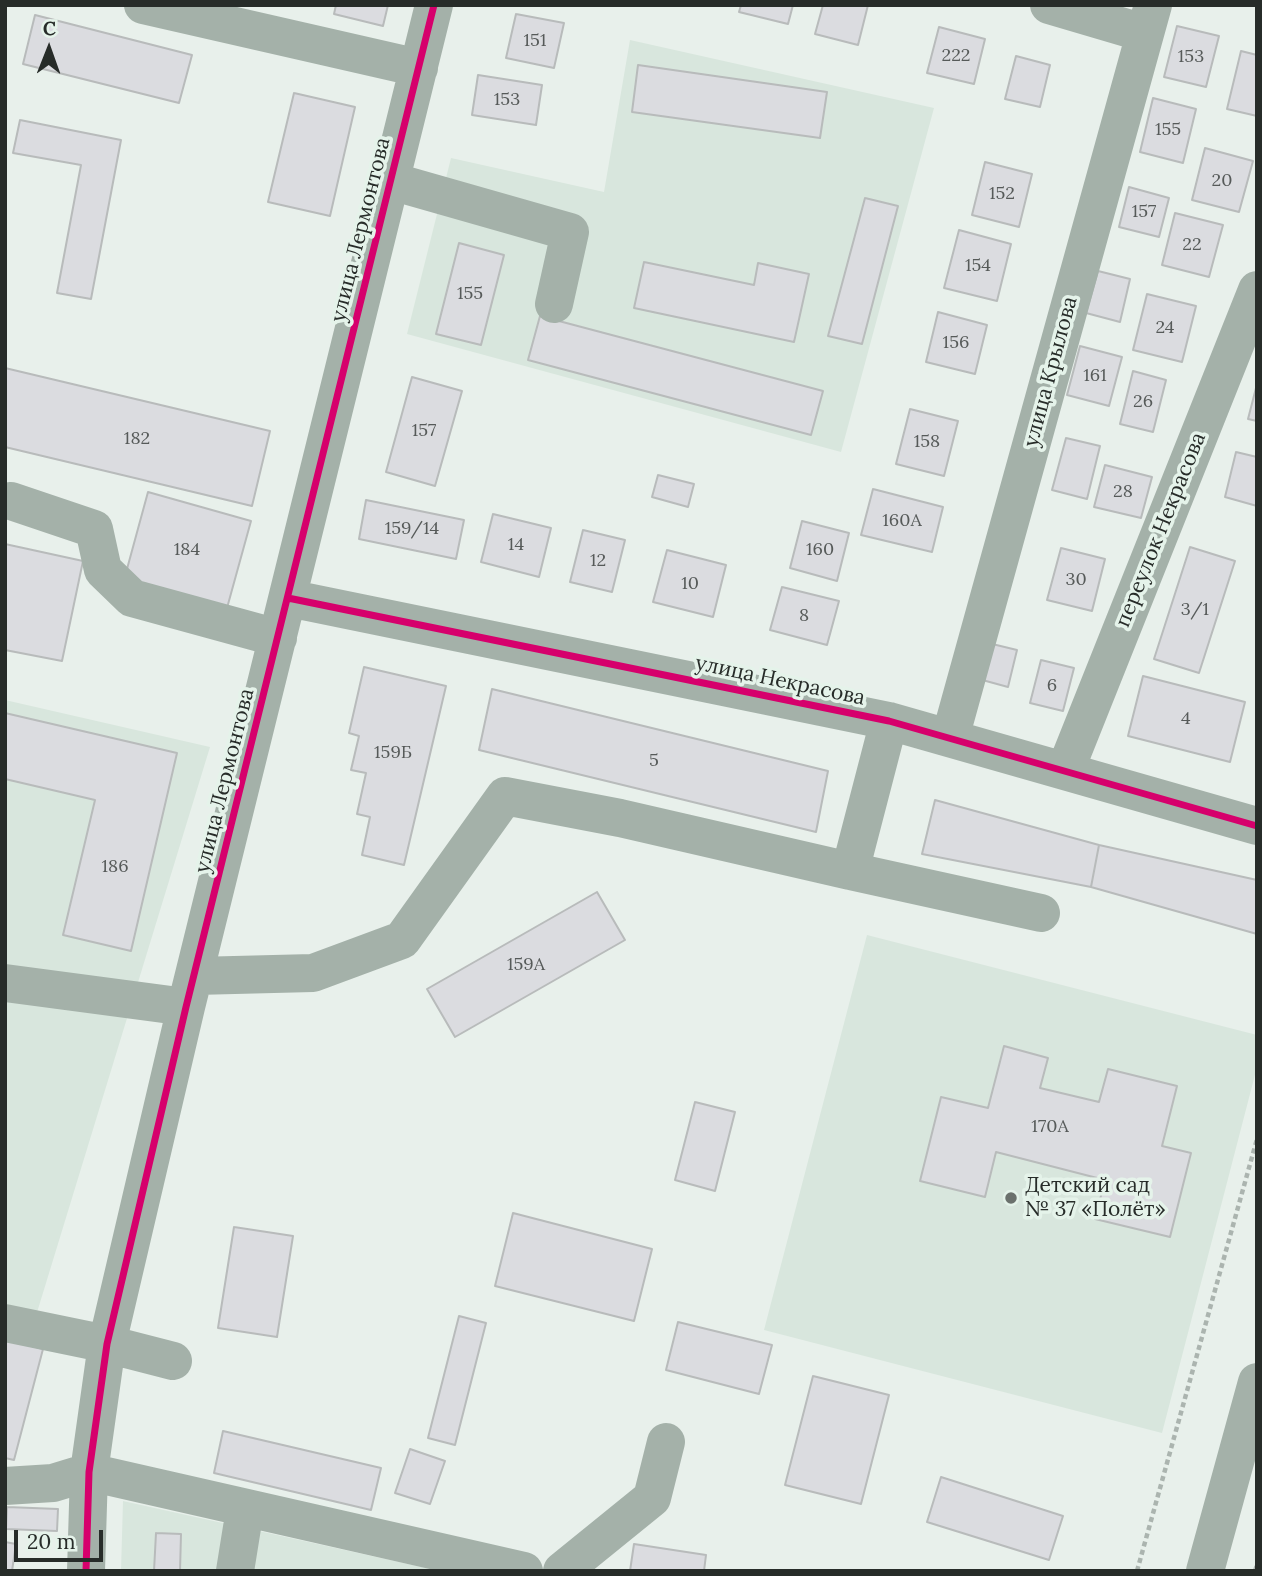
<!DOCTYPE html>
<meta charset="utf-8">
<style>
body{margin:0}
#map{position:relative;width:1262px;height:1576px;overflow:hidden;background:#e8f0eb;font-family:Lora,serif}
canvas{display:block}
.frame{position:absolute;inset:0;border:7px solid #272c29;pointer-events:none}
.north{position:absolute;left:14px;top:14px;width:70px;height:70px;-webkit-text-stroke:5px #e5f3ea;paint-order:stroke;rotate:1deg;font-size:19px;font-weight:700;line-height:28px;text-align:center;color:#272c29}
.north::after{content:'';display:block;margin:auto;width:24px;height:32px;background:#272c29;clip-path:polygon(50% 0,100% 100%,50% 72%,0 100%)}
.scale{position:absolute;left:14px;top:1530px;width:89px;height:32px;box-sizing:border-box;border:4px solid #272c29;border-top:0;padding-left:9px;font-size:21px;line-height:24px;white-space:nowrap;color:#272c29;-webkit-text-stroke:5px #e5f3ea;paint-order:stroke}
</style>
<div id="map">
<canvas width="1262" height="1576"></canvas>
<div class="frame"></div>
<div class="north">С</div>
<div class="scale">20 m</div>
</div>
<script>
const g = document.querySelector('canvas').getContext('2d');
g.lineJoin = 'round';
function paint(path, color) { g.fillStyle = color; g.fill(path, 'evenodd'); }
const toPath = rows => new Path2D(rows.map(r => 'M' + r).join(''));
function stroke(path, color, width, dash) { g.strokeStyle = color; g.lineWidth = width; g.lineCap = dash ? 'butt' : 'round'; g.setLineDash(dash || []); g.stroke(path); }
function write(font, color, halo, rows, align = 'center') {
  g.font = font + ' Lora,serif'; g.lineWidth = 7; g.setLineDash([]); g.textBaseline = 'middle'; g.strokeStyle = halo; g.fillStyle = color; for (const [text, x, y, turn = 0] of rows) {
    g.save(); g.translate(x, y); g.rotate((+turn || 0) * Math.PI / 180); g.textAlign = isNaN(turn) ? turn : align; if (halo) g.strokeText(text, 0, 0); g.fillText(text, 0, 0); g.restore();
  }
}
paint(toPath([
 [630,40,934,108,841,452,407,334,451,158,604,192],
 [5,700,210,747,5,1417],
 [867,935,1257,1035,1257,1067,1162,1433,764,1330],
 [123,1501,440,1571,121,1571]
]), '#d8e6dd');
const building = toPath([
 [336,5,388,5,383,26,334,14,336,5],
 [741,5,793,5,788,24,739,12,741,5],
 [823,5,868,5,858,45,815,34,823,5],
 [516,14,564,23,554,68,506,58,516,14],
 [35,15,192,55,179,103,23,64,35,15],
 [1177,26,1219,36,1206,87,1164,77,1177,26],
 [939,27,985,39,974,84,927,73,939,27],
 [1241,51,1257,55,1257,116,1227,109,1241,51],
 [1016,56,1050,65,1040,107,1005,99,1016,56],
 [638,65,827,92,820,138,632,112,638,65],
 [478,75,542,85,536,125,472,115,478,75],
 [294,93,355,107,330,216,268,202,294,93],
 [1153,98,1196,109,1183,163,1140,152,1153,98],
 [20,120,121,140,91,299,57,293,81,165,13,153,20,120],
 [1205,148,1253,161,1239,212,1192,200,1205,148],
 [985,162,1032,174,1019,227,972,215,985,162],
 [1129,187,1169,198,1159,237,1119,227,1129,187],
 [865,198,898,206,862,344,828,336,865,198],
 [1175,213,1223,225,1209,277,1162,265,1175,213],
 [959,230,1011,244,997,301,944,288,959,230],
 [459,243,504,255,481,345,436,334,459,243],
 [644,262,754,285,758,263,809,274,794,342,634,308,644,262],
 [1098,271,1130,279,1120,322,1086,313,1098,271],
 [1147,294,1196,306,1182,362,1133,350,1147,294],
 [938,312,987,325,975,374,926,362,938,312],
 [540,316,823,391,811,435,528,360,540,316],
 [1080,346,1122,357,1109,406,1067,395,1080,346],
 [5,368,270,431,252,506,5,447,5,368],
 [1133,371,1166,380,1153,432,1120,424,1133,371],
 [412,377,462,391,435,486,386,472,412,377],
 [1257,384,1257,421,1248,419,1257,384],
 [910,409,958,421,944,476,896,464,910,409],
 [1066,438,1100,446,1087,499,1052,490,1066,438],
 [1236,452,1257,457,1257,506,1225,497,1236,452],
 [1105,465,1152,477,1141,518,1094,507,1105,465],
 [658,475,694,484,688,507,652,497,658,475],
 [873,489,943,507,932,552,861,535,873,489],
 [148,492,251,521,227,608,124,580,148,492],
 [366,500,464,520,456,559,359,539,366,500],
 [493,514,551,528,539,577,481,562,493,514],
 [802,521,849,533,837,581,790,568,802,521],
 [583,530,625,540,612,592,570,582,583,530],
 [5,544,83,561,62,661,5,650,5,544],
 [1190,547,1235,561,1199,673,1154,659,1190,547],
 [1061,548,1105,559,1092,611,1047,600,1061,548],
 [667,550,726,565,713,617,653,602,667,550],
 [782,587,839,601,827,645,770,630,782,587],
 [984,642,1017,650,1008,687,975,678,984,642],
 [1041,660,1074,668,1063,711,1030,703,1041,660],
 [364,667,446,686,404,865,362,855,370,817,357,814,366,773,351,770,359,736,349,733,364,667],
 [1143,676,1245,702,1230,762,1128,736,1143,676],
 [492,689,828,771,816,832,479,750,492,689],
 [5,713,177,753,131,951,63,935,95,800,5,779,5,713],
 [935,800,1099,845,1091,887,922,854,935,800],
 [1099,845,1257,880,1257,934,1091,887,1099,845],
 [597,892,625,940,455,1037,427,989,597,892],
 [1004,1046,1048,1058,1040,1088,1099,1102,1108,1069,1177,1086,1162,1146,1191,1153,1170,1237,1095,1219,1105,1180,996,1152,985,1197,920,1181,941,1097,988,1108,1004,1046],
 [695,1102,735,1112,715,1191,675,1180,695,1102],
 [513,1213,652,1249,634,1321,495,1286,513,1213],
 [234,1227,293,1236,277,1337,218,1328,234,1227],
 [459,1316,486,1323,455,1445,428,1438,459,1316],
 [678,1322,772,1345,759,1394,666,1370,678,1322],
 [5,1339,43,1349,14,1460,5,1458,5,1339],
 [813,1376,889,1395,861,1504,785,1485,813,1376],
 [223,1431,381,1468,371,1510,214,1473,223,1431],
 [410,1449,445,1461,430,1504,395,1493,410,1449],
 [941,1477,1063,1516,1049,1560,927,1522,941,1477],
 [7,1507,58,1509,57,1531,6,1529,7,1507],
 [156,1533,181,1534,180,1571,154,1571,156,1533],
 [5,1542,16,1544,12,1571,5,1571,5,1542],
 [634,1544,706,1555,704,1571,630,1571,634,1544]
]);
paint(building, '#dbdce0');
stroke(building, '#b8bbbb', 2);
stroke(toPath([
 [1137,1571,1257,1139],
 [1255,1571,1257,1565]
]), '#abb4af', 4.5, [5, 3.5]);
stroke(toPath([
 [143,5,419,68],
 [1049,5,1144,33],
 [391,181,570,232,554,304],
 [11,501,94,529,103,570,132,598,278,638],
 [288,598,889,721,1257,826],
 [950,738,1153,5],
 [1065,771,1257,290],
 [850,871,1041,913],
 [195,976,313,973,402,940,505,796,620,818,850,871,889,721],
 [5,983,186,1007],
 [5,1323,107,1344,173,1361],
 [5,1486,53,1483,89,1472,524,1571],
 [86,1571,89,1472,107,1344,186,1007,434,5],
 [235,1571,245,1509],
 [562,1571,652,1498,666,1442],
 [1205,1571,1257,1382]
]), '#a4b1a9', 38);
stroke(toPath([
 [288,598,889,721,1257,826],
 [86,1571,89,1472,107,1344,186,1007,434,5]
]), '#d6006c', 7);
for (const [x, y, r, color] of [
 [1011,1198,7,"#6b716d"]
]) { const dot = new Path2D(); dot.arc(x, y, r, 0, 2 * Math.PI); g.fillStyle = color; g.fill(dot); stroke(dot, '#e5f3ea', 2.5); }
write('18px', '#565a59', null, [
 ["151",535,41],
 ["222",956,56],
 ["153",1191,57],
 ["153",507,100],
 ["155",1168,130],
 ["20",1222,181],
 ["152",1002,194],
 ["157",1144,212],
 ["22",1192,245],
 ["154",978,266],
 ["155",470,294],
 ["24",1165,328],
 ["156",956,343],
 ["161",1095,376],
 ["26",1143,402],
 ["157",424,431],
 ["182",137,439],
 ["158",927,442],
 ["28",1123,492],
 ["160А",902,521],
 ["159/14",412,529],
 ["14",516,545],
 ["184",187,550],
 ["160",820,550],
 ["12",598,561],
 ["30",1076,580],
 ["10",690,584],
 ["3/1",1195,610],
 ["8",804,616],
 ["6",1052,686],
 ["4",1186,719],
 ["159Б",393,753],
 ["5",654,761],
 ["186",115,867],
 ["159А",526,965],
 ["170А",1050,1127]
]);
write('21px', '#272c29', '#e5f3ea', [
 ["улица Лермонтова",361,230,-76],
 ["улица Крылова",1051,372,-75],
 ["переулок Некрасова",1161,530,-68],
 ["улица Некрасова",780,681,12],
 ["улица Лермонтова",225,781,-76]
]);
write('21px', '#272c29', '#e5f3ea', [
 ["Детский сад",1025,1186],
 ["№ 37 «Полёт»",1025,1210]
], 'left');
</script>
